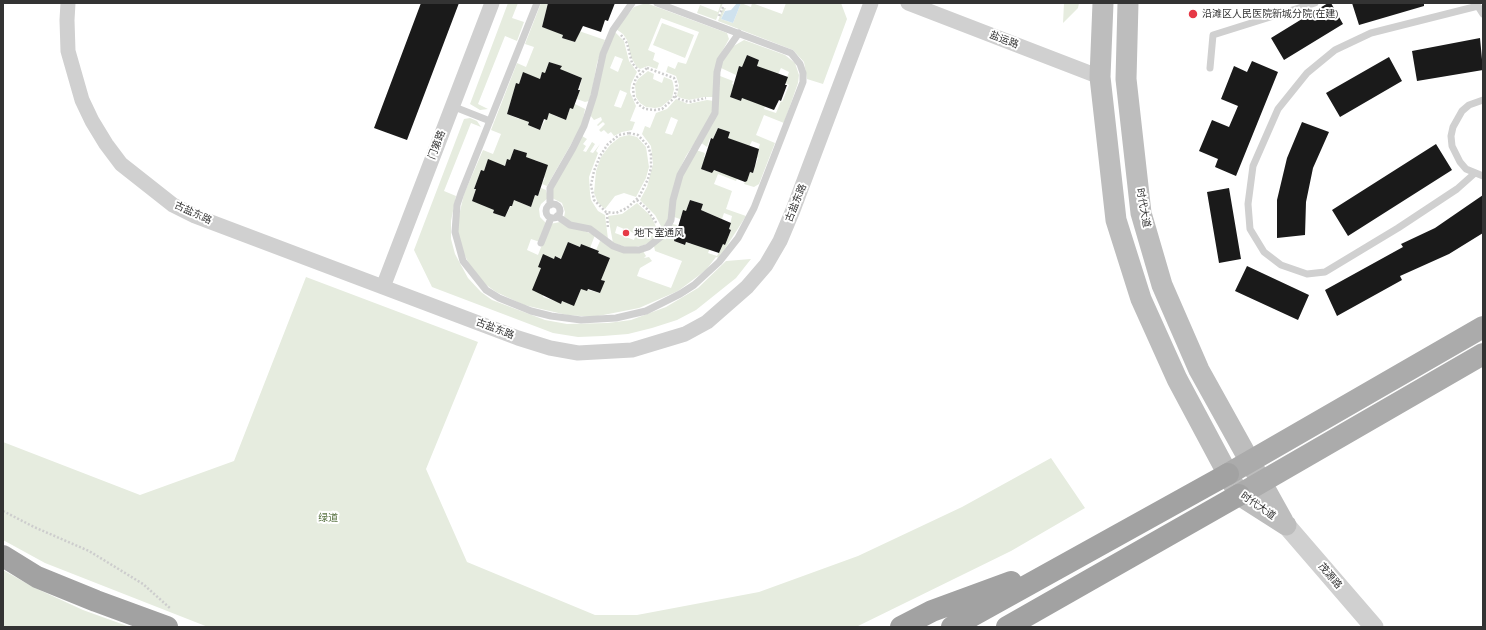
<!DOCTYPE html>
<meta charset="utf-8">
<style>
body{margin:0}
#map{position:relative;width:1486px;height:630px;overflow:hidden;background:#fff;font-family:"IBM Plex Sans",sans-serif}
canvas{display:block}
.frame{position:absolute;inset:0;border:4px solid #333;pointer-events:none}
</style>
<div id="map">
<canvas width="1486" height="630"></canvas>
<div class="frame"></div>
</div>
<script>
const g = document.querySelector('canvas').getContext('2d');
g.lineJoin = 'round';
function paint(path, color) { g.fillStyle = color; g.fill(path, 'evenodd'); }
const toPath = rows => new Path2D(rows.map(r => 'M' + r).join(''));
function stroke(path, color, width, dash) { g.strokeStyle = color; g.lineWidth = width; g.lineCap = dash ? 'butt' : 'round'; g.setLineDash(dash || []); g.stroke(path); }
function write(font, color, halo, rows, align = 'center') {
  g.font = font + ' "IBM Plex Sans","Noto Sans SC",sans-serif'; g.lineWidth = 4; g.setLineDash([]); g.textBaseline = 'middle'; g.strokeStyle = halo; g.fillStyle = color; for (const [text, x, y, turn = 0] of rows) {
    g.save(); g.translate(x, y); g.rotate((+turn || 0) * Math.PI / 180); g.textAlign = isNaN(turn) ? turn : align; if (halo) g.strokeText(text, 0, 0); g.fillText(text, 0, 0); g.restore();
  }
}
paint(toPath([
 [508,3,518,3,512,18,524,22,517,41,505,36,478,104,488,109,480,110,470,104],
 [541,3,548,3,542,27,554,31,565,31,562,38,575,42,579,31,605,40,597,63,592,91,589,101,585,102,577,99,582,78,570,73,568,79,559,72,561,66,549,62,545,73,542,73,537,85,523,73,519,84,516,84,507,114,519,119,521,113,529,120,528,125,540,130,551,109,553,115,566,120,570,108,575,104,585,109,582,125,547,186,542,184,545,178,543,177,547,165,535,160,533,166,524,160,527,153,514,149,510,160,507,160,502,172,488,160,484,171,481,171,474,189,476,189,472,201,495,208,493,213,505,217,516,196,520,198,519,202,531,207,535,195,538,196,541,188,546,190,548,198,541,204,539,209,540,217,546,223,540,242,531,239,527,250,538,255,550,224,560,222,595,235,590,248,581,244,580,247,568,242,567,261,555,256,554,259,543,255,543,297,561,303,577,287,600,293,604,281,598,279,599,268,605,270,610,258,598,253,599,251,596,250,600,241,643,251,646,256,644,258,649,257,652,261,640,268,637,276,671,288,682,261,655,251,654,246,666,235,672,224,677,225,676,229,678,230,674,241,684,245,686,242,691,244,695,234,710,248,708,253,717,256,723,244,725,245,731,230,729,229,732,216,724,213,722,219,701,210,703,204,690,200,686,211,683,211,680,219,674,217,675,200,681,179,696,150,705,153,704,157,706,157,701,169,712,173,713,170,719,172,723,161,738,176,736,181,718,174,714,184,732,191,726,209,746,216,719,258,716,257,706,270,678,291,639,308,593,317,567,315,524,305,496,292,485,284,472,270,462,250,458,232,458,220,464,194,483,150,493,154,501,134,491,130,517,63,526,67,534,47,525,44],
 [646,3,727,33,729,39,719,57,713,97,704,97,689,100,681,98,677,96,679,85,676,76,666,72,668,66,675,69,678,62,686,64,699,32,661,18,648,50,655,53,653,60,659,63,657,69,648,66,640,69,636,66,631,57,627,40,623,34,616,29,634,7],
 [721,3,723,3,716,20,697,13,700,5,718,12],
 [741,3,751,7,752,3,782,14,786,3,841,3,847,19,823,84,807,79,804,62,793,50,718,21,723,8,726,8,721,19,733,23],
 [1064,3,1079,3,1078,8,1063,23],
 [662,23,694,35,685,58,653,45],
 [615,32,624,41,629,61,637,72,631,84,630,92,636,106,630,121,635,122,632,130,622,132,614,136,611,132,608,134,604,130,601,132,599,130,605,124,603,122,598,126,597,125,602,120,601,117,594,120,590,115,602,65],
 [615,56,623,59,618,72,610,68],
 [620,90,627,93,621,108,614,106],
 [744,40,785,55,795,63,799,75,798,83,784,123,764,115,756,135,775,143,759,184,754,187,744,184,750,172,753,173,758,158,756,157,760,144,752,141,749,147,728,138,730,132,718,128,713,139,710,138,707,147,700,142,712,125,717,114,720,76,733,81,732,84,734,85,730,97,741,101,742,98,766,103,764,109,776,113,781,101,782,102,789,85,785,83,789,72,781,68,778,74,759,71,760,67,757,66,759,60,747,55,742,67,739,66,736,75,721,68,723,60,732,47],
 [648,71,654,74,653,79,662,83,664,77,672,80,673,83,674,89,672,98,661,107,655,108,646,107,640,103,636,97,635,85,638,79],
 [676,99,688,104,707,100,714,101,712,113,707,124,686,156,677,175,668,221,663,230,655,215,640,200,647,187,653,164,651,146,642,134,645,126,650,128,656,113,667,109],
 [671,117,678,120,672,135,665,133],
 [470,118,477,121,481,127,471,123,444,191,456,196,451,221,451,239,455,254,468,278,481,292,492,300,545,320,567,324,608,323,631,320,666,307,698,288,726,261,751,259,736,278,696,310,677,320,652,328,628,334,603,336,578,337,553,333,432,287,414,250,464,119],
 [629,135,637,137,646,147,649,167,646,178,636,197,624,193,615,196,605,209,598,203,594,193,596,171,601,157,610,145,620,137],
 [582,136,587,139,583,144,586,146,583,151,586,152,592,142,595,144,590,152,593,153,600,144,596,151,598,153,589,177,590,193,591,200,598,211,605,215,608,239,571,223,564,217,565,212,562,203,552,198,553,185],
 [637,203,651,216,660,235,651,242,641,246,629,248,613,243,608,216,622,214],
 [617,226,636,234,634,240,615,233],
 [306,277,478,342,426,469,467,562,595,615,637,615,759,592,858,556,962,507,1051,458,1085,508,1011,551,856,627,208,627,45,563,3,540,3,442,140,495,234,461],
 [3,570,33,587,83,610,130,627,3,627]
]), '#e6ecdf');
paint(toPath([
 [737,3,741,3,733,23,721,19,725,11,731,10]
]), '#cfe2ee');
paint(toPath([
 [421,3,459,3,407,140,374,128],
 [548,3,615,3,608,21,605,20,601,32,583,26,575,42,562,38,563,35,542,27],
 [1328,3,1331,3,1343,24,1284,60,1271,38],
 [1352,3,1424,3,1424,6,1359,25],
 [1480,38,1483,70,1417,81,1412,51],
 [747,55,759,60,757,66,788,77,785,85,787,85,781,101,779,100,774,110,742,98,741,101,730,97,739,66,742,67],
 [1389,57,1402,81,1340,117,1326,93],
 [1252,61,1278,72,1236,176,1215,167,1218,159,1199,151,1212,120,1229,127,1238,106,1221,99,1234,66,1247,72],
 [549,62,562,66,560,69,582,78,578,90,580,90,573,109,570,108,566,120,549,113,547,120,544,119,540,130,528,125,529,122,507,114,516,83,519,84,523,72,540,79,542,72,545,73],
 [1302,122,1329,132,1313,168,1306,202,1305,235,1277,238,1277,200,1287,158],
 [718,128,730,132,728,138,759,149,755,166,753,173,750,172,747,181,745,182,714,170,712,173,701,169,711,138,713,139],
 [1436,144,1452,170,1348,236,1332,210],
 [514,149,527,153,526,157,548,165,538,196,535,195,531,207,514,200,512,206,510,206,505,217,493,213,494,210,472,201,476,189,474,189,481,170,484,171,488,159,505,166,507,159,510,160],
 [1229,188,1241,259,1219,263,1207,192],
 [1483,195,1483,233,1449,254,1400,276,1402,280,1337,316,1325,290,1403,247,1401,244,1435,228],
 [690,200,703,204,701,210,731,223,729,229,731,230,725,245,723,244,719,253,686,242,685,245,674,241,683,210,686,211],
 [568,242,580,247,581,244,599,251,598,253,610,258,601,280,605,281,600,293,588,289,587,291,581,289,574,306,562,301,561,304,532,290,541,268,538,267,543,254,554,259,555,256,561,259],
 [1247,266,1309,295,1298,320,1235,291]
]), '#1a1a1a');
stroke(toPath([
 [719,16,723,7],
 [621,35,627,43,632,63,641,73],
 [647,68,674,78,676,82,677,89,673,99,662,109,655,110,645,109,639,105,634,98,633,88,636,78,647,68],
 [675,96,679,99,689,102,706,98],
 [629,133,638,135,648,146,651,155,651,168,648,179,639,197,627,208,616,213,606,212,594,200,591,185,594,171,600,156,608,144,619,135,629,133],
 [637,200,647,209,657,224],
 [607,213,608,229],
 [3,511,34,527,89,551,143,584,171,609]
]), '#cdcdcd', 2.5, [2, 2]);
stroke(toPath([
 [537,3,461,193,457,205,455,232,463,261,486,290,499,298,531,311,551,316,581,320,616,318,646,311,680,294,694,285,719,262,738,238,754,208,803,82,803,73,800,64,791,53,657,3],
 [1476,3,1483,14],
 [1210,68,1213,35,1315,3],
 [1483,100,1469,105,1462,111,1453,127,1451,136,1452,146,1460,162,1466,169,1483,176],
 [452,106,490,121],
 [1475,173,1457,189,1398,228,1325,272,1307,274,1281,265,1264,252,1250,229,1248,204,1253,166,1278,109,1307,73,1335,50,1371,33,1478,6],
 '546 211a7 7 0 1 1 14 0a7 7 0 1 1-14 0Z',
 [550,205,550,188,573,148,584,126,594,95,603,54,613,30,632,3],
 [557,216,570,225,590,229,613,246,624,250,639,250,648,247,663,235,671,220,673,200,680,175,715,113,717,72,720,60,739,33],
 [541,243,551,218]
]), '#d0d0d0', 7);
stroke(toPath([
 [68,3,67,20,68,51,82,100,92,121,106,144,121,164,173,205,195,216,518,338,550,348,578,353,632,350,685,334,707,322,747,287,766,265,780,241,793,210,871,3],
 [908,3,1100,77],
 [383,287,492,3]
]), '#d0d0d0', 15);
stroke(toPath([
 [1286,525,1374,627]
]), '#d0d0d0', 19);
stroke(toPath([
 [1103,3,1100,77,1116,220,1141,299,1177,379,1239,495,1286,525],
 [1128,3,1126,79,1141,213,1162,285,1199,370,1283,521]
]), '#bdbdbd', 21);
stroke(toPath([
 [1228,474,1483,327],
 [1239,495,1483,354]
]), '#ababab', 22);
stroke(toPath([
 [3,556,37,577,96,601,167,627],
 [901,627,932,611,1011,582],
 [952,627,1228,474],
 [1007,627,1239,495]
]), '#a2a2a2', 22);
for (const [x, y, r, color] of [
 [1193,14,5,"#e63946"],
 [626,233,4,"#e63946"]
]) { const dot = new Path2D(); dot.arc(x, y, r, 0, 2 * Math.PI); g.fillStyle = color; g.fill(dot); stroke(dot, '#fff', 1.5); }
write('10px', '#333', '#fff', [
 ["沿滩区人民医院新城分院(在建)",1202,14],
 ["地下室通风",634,233]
], 'left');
write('10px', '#333', '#fff', [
 ["盐运路",1004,40,21],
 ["门第路",437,145,-69],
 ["古盐东路",796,203,-68],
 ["时代大道",1143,208,80],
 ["古盐东路",193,213,25],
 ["古盐东路",495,329,21],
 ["时代大道",1258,506,35],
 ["茂源路",1330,576,49]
]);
write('10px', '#56703f', '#fff', [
 ["绿道",328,518]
]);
</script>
